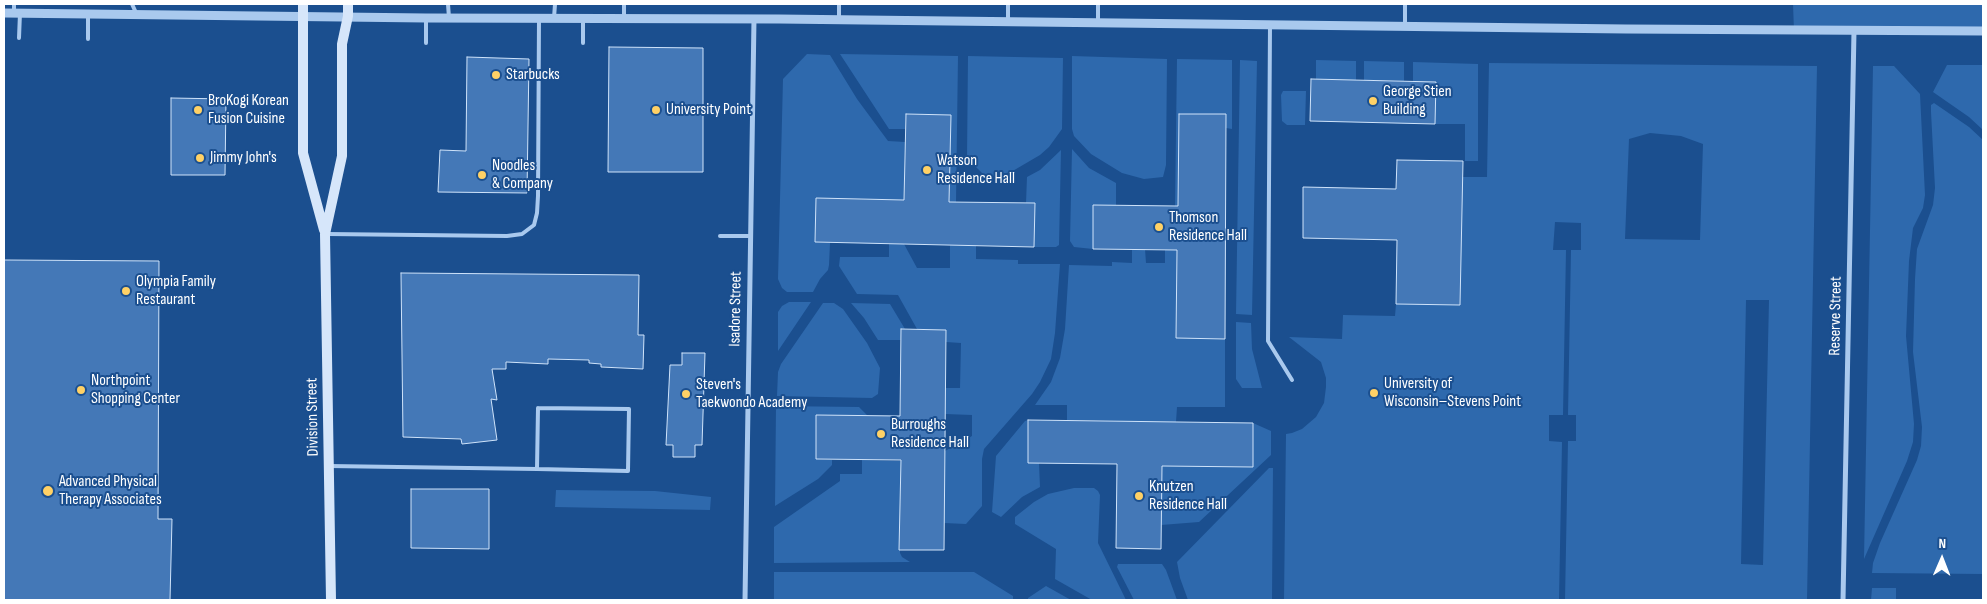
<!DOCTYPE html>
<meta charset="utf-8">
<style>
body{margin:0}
#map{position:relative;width:1987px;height:604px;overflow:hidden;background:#1b4f8f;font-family:"Sofia Sans Condensed",sans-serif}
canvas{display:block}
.frame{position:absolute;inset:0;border:5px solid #fff;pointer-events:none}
.north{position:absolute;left:1917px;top:534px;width:50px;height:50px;-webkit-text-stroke:4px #1b4f8f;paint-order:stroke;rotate:1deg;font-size:14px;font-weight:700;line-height:20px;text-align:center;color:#fff}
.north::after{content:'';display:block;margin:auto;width:18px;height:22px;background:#fff;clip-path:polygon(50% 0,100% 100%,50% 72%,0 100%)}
</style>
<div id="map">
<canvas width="1987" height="604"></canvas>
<div class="frame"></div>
<div class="north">N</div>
</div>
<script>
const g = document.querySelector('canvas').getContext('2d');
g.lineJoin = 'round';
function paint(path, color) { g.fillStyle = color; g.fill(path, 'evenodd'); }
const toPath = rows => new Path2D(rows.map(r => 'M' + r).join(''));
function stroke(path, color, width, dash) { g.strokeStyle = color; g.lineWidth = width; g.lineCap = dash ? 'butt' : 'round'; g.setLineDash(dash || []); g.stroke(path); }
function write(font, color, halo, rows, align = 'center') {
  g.font = font + ' "Sofia Sans Condensed",sans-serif'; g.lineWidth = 4; g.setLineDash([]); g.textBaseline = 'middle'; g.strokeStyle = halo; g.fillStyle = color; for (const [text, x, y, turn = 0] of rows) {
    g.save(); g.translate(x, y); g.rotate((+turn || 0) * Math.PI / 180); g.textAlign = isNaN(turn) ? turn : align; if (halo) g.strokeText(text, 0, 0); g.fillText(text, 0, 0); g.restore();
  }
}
paint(toPath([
 [1793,4,1983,4,1983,31,1794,31],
 [807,54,830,55,857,99,888,141,905,142,904,200,816,199,815,242,830,243,829,265,828,270,820,279,813,292,787,292,782,288,778,279,783,79],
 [840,54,958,56,956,202,949,202,951,115,906,114,905,129,889,129],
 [968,56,1063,58,1062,129,1049,147,1040,155,1011,172,992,176,983,174,967,158],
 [1072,56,1167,59,1166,165,1163,177,1144,179,1122,173,1091,154,1074,136,1072,129],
 [1177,59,1232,60,1232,129,1226,128,1179,114,1178,206,1175,206],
 [1240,60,1257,61,1252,315,1236,314],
 [1316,60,1356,61,1356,80,1316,80],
 [1364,61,1404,62,1404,81,1364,80],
 [1413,62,1478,64,1478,161,1465,161,1465,124,1435,124,1413,82],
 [1489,63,1817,66,1807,600,1565,600,1568,441,1576,441,1576,415,1568,415,1571,250,1581,250,1581,223,1555,222,1553,250,1566,250,1563,415,1549,415,1549,441,1562,442,1559,600,1284,600,1286,434,1292,433,1302,429,1316,417,1324,403,1326,387,1326,378,1321,362,1289,337,1342,339,1343,315,1395,316,1396,304,1460,305,1462,177,1487,177],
 [1650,133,1681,136,1703,144,1700,240,1625,239,1629,139],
 [1746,300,1769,300,1763,565,1741,564],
 [1947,65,1983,65,1983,130,1969,117,1933,92],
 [1873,66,1894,66,1920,94,1925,195,1923,208,1913,228,1909,261,1906,336,1914,424,1913,442,1907,461,1864,559],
 [1283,91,1306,91,1305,125,1287,125,1282,121,1281,95],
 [1934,103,1969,127,1983,140,1983,574,1872,573,1873,563,1880,543,1917,460,1921,446,1922,427,1913,352,1915,279,1917,249,1933,205,1935,188,1931,112,1931,105],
 [1072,149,1089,168,1116,183,1116,205,1093,249,1074,247,1070,241],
 [1061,150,1059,245,1056,247,1034,247,1026,203,1027,177,1040,170],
 [889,244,904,244,917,268,950,268,950,245,976,246,976,259,1018,260,1018,264,1060,264,1055,333,1051,359,1040,382,1032,394,984,449,982,459,982,506,966,524,944,523,945,451,972,436,972,415,945,414,946,388,960,388,961,343,946,342,946,330,917,329,898,295,857,294,839,266,840,257,889,257],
 [1132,249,1145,249,1146,263,1165,263,1165,250,1177,250,1176,338,1225,339,1225,407,1177,407,1176,422,1067,420,1067,405,1035,405,1051,382,1060,358,1065,329,1069,265,1112,266,1112,262,1132,263],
 [789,302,811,302,778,351,778,312,782,306],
 [823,303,834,303,843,309,867,343,880,368,878,394,872,398,777,396,778,372,781,364],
 [851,303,890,304,905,329,901,340,878,340,864,318],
 [1236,322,1251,323,1252,349,1262,388,1242,388,1236,379],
 [776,406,859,407,868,416,816,416,816,459,832,460,832,465,818,479,775,506],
 [1028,420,1028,463,1039,463,1040,487,1022,497,1001,517,992,512,996,456,1025,421],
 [1253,423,1271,431,1271,455,1199,522,1161,525,1162,466,1253,466],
 [862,460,901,461,900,553,902,557,910,562,774,563,774,527,840,481,840,474,862,474],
 [1269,468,1273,468,1272,600,1188,600,1180,578,1177,562],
 [1074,488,1094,488,1098,491,1100,495,1098,543,1126,600,1092,600,1055,579,1056,549,1015,524,1015,517,1034,502,1048,494],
 [556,490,655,491,711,497,710,510,555,507],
 [1118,564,1162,564,1166,570,1177,600,1134,600,1117,567],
 [774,572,974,572,1013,596,1013,600,774,600],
 [1046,586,1071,600,1028,600,1028,598],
 [1872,588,1896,588,1896,600,1871,600]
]), '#2e69ad');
const building = toPath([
 [609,47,703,48,703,172,608,172,609,47],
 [467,57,529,59,527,193,438,192,440,150,466,151,467,57],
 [1311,79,1436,82,1435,124,1310,121,1311,79],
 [171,98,226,99,225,175,171,175,171,98],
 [906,114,951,115,949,202,1035,203,1034,247,815,242,816,198,904,200,906,114],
 [1179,114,1226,114,1225,339,1176,338,1177,250,1093,249,1093,205,1178,206,1179,114],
 [1397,160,1463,161,1460,305,1396,304,1397,240,1303,238,1303,187,1396,189,1397,160],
 [4,260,159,261,158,519,172,519,170,600,4,600,4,260],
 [401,273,639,275,638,335,644,335,643,369,601,367,601,364,589,363,589,360,548,359,548,364,506,362,506,369,492,369,497,400,491,399,497,440,462,444,461,439,403,437,401,273],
 [901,329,946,330,944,550,899,550,901,460,816,459,816,415,900,416,901,329],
 [682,353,705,353,702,445,695,445,695,457,673,457,673,445,666,445,670,365,682,365,682,353],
 [1028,420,1253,423,1253,467,1162,466,1161,549,1116,548,1117,464,1028,463,1028,420],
 [411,489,489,489,489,549,411,548,411,489]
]);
paint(building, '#4478b7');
stroke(building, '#cfe3fa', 1);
stroke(toPath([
 [132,4,137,15],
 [448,4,449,18],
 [1008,4,1008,21],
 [1098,4,1098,21],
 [1405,4,1405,27],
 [14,13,14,4],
 [426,18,426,43],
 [554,18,555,4],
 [583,18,583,43],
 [624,18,624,4],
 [839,19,839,4],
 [1270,25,1268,341,1292,380],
 [19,38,20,13],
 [88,39,88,14],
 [327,234,507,236,522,234,534,225,537,213,538,196,539,18],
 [720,236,750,236],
 [538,408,629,409,628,471,537,469,538,408],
 [329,466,537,469]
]), '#a9c9ee', 4);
stroke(toPath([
 [745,600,754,19],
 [1843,600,1854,31]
]), '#a9c9ee', 5);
stroke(toPath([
 [4,13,426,18,779,19,1626,29,1983,31]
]), '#a9c9ee', 9);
stroke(toPath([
 [303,4,303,153,324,230],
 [331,600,325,234,342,156,342,44,348,16,348,4]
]), '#d6e6fa', 10);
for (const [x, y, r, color] of [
 [496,75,5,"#ffd166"],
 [1373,101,5,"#ffd166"],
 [198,110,5,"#ffd166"],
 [656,110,5,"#ffd166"],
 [200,158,5,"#ffd166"],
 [927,170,5,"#ffd166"],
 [482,175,5,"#ffd166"],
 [1159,227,5,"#ffd166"],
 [126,291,5,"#ffd166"],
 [81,390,5,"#ffd166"],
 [1374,393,5,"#ffd166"],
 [686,394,5,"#ffd166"],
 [881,434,5,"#ffd166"],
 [48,491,6,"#ffd166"],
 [1139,496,5,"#ffd166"]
]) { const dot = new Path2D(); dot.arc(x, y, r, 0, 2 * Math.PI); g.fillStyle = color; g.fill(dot); stroke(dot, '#1b4f8f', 2); }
write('16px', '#fff', '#1b4f8f', [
 ["Starbucks",506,75],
 ["George Stien",1383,92],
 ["Building",1383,110],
 ["BroKogi Korean",208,101],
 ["Fusion Cuisine",208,119],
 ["University Point",666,110],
 ["Jimmy John's",210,158],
 ["Watson",937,161],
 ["Residence Hall",937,179],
 ["Noodles",492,166],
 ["& Company",492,184],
 ["Thomson",1169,218],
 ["Residence Hall",1169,236],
 ["Olympia Family",136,282],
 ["Restaurant",136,300],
 ["Northpoint",91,381],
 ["Shopping Center",91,399],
 ["University of",1384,384],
 ["Wisconsin–Stevens Point",1384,402],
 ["Steven's",696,385],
 ["Taekwondo Academy",696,403],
 ["Burroughs",891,425],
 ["Residence Hall",891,443],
 ["Advanced Physical",59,482],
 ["Therapy Associates",59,500],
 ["Knutzen",1149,487],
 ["Residence Hall",1149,505]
], 'left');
write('16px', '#fff', '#1b4f8f', [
 ["Isadore Street",736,309,-89],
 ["Reserve Street",1836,316,-89],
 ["Division Street",313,417,-91]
]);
</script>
